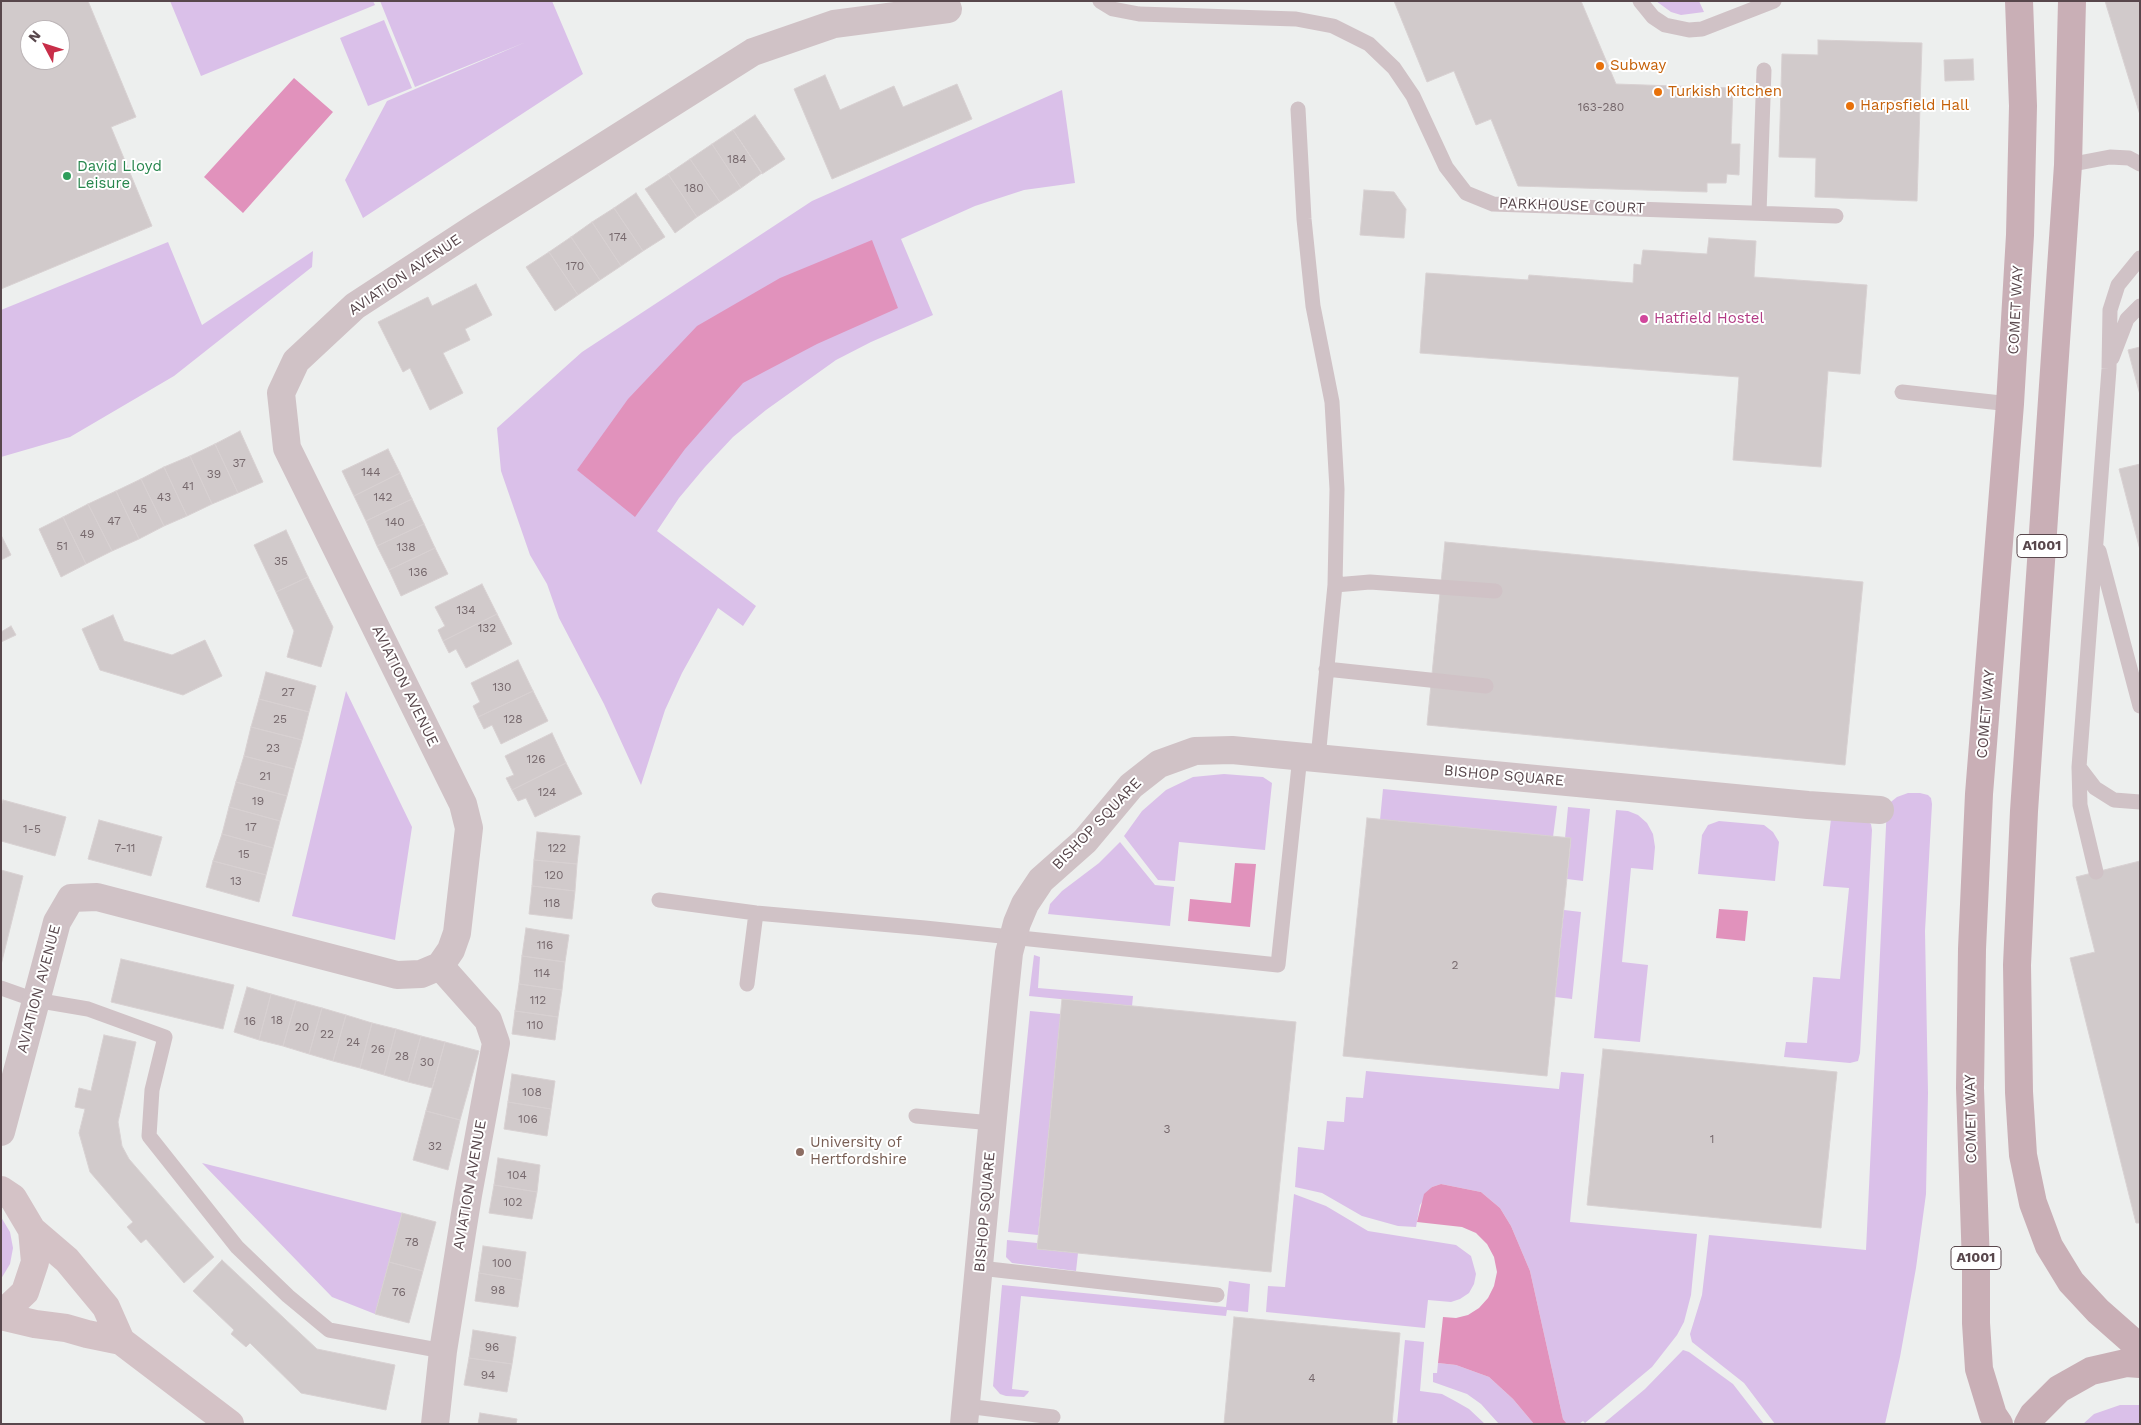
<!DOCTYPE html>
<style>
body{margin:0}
#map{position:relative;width:2141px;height:1425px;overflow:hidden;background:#edefee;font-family:"Work Sans",sans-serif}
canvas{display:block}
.frame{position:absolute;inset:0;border:2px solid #58474c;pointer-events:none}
.north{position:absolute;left:20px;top:20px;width:50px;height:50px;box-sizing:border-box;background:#fff;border:1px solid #bcb5b7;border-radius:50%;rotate:310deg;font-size:14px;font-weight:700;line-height:20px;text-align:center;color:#58474c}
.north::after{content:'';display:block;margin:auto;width:18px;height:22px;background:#c82e49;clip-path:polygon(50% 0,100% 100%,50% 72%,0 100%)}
</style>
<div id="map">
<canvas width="2141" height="1425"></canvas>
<div class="frame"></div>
<div class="north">N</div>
</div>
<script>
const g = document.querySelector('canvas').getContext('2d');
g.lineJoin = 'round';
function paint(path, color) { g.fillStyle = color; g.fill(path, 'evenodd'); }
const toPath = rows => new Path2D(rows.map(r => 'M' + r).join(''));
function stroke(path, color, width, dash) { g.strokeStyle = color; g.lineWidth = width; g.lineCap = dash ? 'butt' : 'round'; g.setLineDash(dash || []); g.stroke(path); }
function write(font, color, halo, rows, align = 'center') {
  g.font = font + ' "Work Sans",sans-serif'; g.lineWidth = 4; g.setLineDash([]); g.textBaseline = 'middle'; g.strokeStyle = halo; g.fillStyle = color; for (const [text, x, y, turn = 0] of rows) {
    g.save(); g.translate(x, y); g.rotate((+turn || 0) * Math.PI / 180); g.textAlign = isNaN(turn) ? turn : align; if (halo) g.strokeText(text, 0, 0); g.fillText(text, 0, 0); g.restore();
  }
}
paint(toPath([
 [170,1,373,1,375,5,201,76],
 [380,1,552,1,583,74,363,218,345,180,387,101,526,42,415,87],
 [1656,1,1699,1,1704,12,1681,15,1671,12],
 [384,20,412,88,368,106,340,38],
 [1062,90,1075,183,1024,190,975,206,901,239,933,315,871,342,836,360,766,410,733,437,705,467,679,498,657,531,756,606,743,626,718,608,682,673,665,710,641,785,604,704,559,618,547,584,530,555,501,471,497,428,582,352,812,201],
 [168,242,202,325,313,251,312,267,174,376,70,437,1,457,1,310],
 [346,691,412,827,395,940,292,916],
 [1224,774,1263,777,1272,783,1265,850,1179,842,1175,881,1158,880,1124,836,1142,811,1166,790,1193,777],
 [1383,789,1557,806,1553,837,1380,820],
 [1908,793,1920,793,1928,795,1931,798,1932,804,1925,931,1928,1093,1926,1194,1916,1268,1900,1357,1885,1424,1775,1424,1744,1383,1692,1342,1690,1334,1702,1295,1709,1235,1866,1250,1887,805,1897,797],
 [1568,807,1590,809,1583,881,1567,879,1571,839,1565,838],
 [1616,810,1628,811,1638,815,1647,823,1653,834,1655,847,1653,870,1631,868,1622,962,1648,965,1640,1042,1594,1038],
 [1831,819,1866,821,1871,824,1872,830,1860,1053,1858,1061,1850,1063,1784,1057,1786,1042,1807,1043,1813,977,1840,979,1849,888,1823,886],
 [1719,821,1764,825,1773,832,1779,842,1775,881,1698,874,1702,835,1708,825],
 [1120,842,1155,885,1174,887,1170,926,1048,914,1050,904,1062,891,1099,863],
 [1564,910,1581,912,1572,999,1555,997],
 [1034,955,1040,957,1038,988,1133,996,1132,1006,1029,996],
 [1030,1011,1061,1014,1038,1235,1008,1232],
 [1366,1071,1559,1089,1561,1072,1584,1074,1570,1222,1697,1234,1691,1295,1684,1322,1677,1335,1652,1367,1585,1423,1583,1421,1579,1424,1567,1424,1563,1419,1530,1271,1511,1226,1500,1208,1481,1192,1441,1184,1432,1187,1420,1205,1416,1227,1398,1226,1362,1216,1322,1193,1295,1187,1298,1147,1324,1150,1327,1121,1344,1122,1346,1097,1363,1098],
 [202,1163,402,1213,375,1314,332,1297],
 [1294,1194,1326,1206,1368,1231,1456,1245,1471,1256,1476,1274,1474,1284,1469,1293,1460,1299,1451,1302,1428,1300,1425,1328,1266,1312,1268,1286,1285,1287],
 [1,1217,10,1232,13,1248,10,1264,1,1279],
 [1007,1240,1037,1243,1037,1249,1078,1253,1076,1271,1012,1263,1006,1257],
 [1229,1281,1250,1284,1248,1312,1227,1310,1226,1316,1021,1296,1012,1389,1029,1391,1028,1393,1024,1397,1006,1396,1000,1394,993,1386,1002,1285,1226,1307],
 [1405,1340,1424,1342,1420,1391,1442,1394,1455,1401,1469,1409,1485,1424,1397,1424],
 [1683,1350,1689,1352,1733,1384,1764,1424,1603,1424,1645,1389],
 [1438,1363,1456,1365,1489,1377,1513,1399,1534,1424,1499,1424,1481,1404,1467,1394,1433,1382,1433,1373,1437,1373],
 [2120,1405,2140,1405,2140,1424,2083,1424,2094,1414]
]), '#dac0e9');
paint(toPath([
 [294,78,333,112,243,213,204,177],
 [872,240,898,308,817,344,743,383,685,449,635,517,577,470,628,399,697,326,780,278],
 [1235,863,1256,864,1250,927,1188,921,1190,899,1231,903],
 [1719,909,1748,911,1745,941,1716,938],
 [1441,1184,1481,1192,1500,1208,1511,1226,1530,1271,1563,1419,1567,1424,1534,1424,1513,1399,1489,1377,1456,1365,1438,1363,1443,1317,1456,1318,1468,1315,1479,1308,1488,1298,1494,1286,1497,1272,1494,1257,1487,1244,1476,1233,1462,1227,1417,1222,1424,1194,1432,1187]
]), '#e192bc');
const building = toPath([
 [1,1,88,1,136,117,111,127,152,226,1,289,1,1],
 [30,30,60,30,60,60,30,60,30,30],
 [1394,1,1581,1,1616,84,1733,88,1731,144,1740,144,1739,175,1727,174,1726,183,1707,183,1707,192,1518,186,1491,119,1476,125,1454,71,1427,82,1394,1],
 [2105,1,2140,1,2140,115,2105,1],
 [1818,40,1922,43,1917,201,1815,197,1816,158,1779,157,1782,54,1818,55,1818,40],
 [1973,59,1974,80,1945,81,1944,60,1973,59],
 [825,75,840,110,894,86,903,107,957,84,972,119,832,179,794,89,825,75],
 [755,115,785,159,762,174,733,130,755,115],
 [733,130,762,173,741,188,712,144,733,130],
 [712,144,741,188,720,202,690,159,712,144],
 [690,159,720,202,697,217,668,174,690,159],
 [668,174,697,217,675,233,645,189,668,174],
 [1364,190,1394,192,1406,209,1404,238,1360,235,1364,190],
 [636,193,665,237,643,251,614,208,636,193],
 [614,208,643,251,621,266,592,222,614,208],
 [592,222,621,266,600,280,571,237,592,222],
 [571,237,600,280,578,295,549,252,571,237],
 [1709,238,1756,241,1754,277,1867,285,1860,374,1828,371,1821,467,1733,460,1739,377,1420,353,1426,273,1528,280,1529,275,1633,283,1634,264,1641,265,1643,250,1707,254,1709,238],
 [549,252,578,295,555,311,526,267,549,252],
 [476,284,492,315,465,329,470,340,443,353,463,393,430,410,410,368,403,372,378,322,428,297,432,306,476,284],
 [2140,347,2140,395,2128,350,2140,347],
 [240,431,263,482,238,493,215,444,240,431],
 [215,444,238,493,212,504,190,456,215,444],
 [388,449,400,473,354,496,342,471,388,449],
 [190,456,212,504,187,516,164,467,190,456],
 [2140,464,2140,550,2119,469,2140,464],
 [164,467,187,516,164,526,141,479,164,467],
 [400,473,412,499,366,521,354,496,400,473],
 [141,479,164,526,139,539,116,491,141,479],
 [116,491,139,539,112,551,88,504,116,491],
 [412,499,424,524,377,546,366,521,412,499],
 [88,504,112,551,86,564,63,517,88,504],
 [63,517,86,564,61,577,39,529,63,517],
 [424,524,435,548,389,570,377,546,424,524],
 [286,530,308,577,276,592,254,545,286,530],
 [1,535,11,555,1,560,1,535],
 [1445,542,1863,582,1845,765,1427,725,1445,542],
 [435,548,448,574,401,596,389,570,435,548],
 [308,577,333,627,321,667,287,657,294,631,276,592,308,577],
 [482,584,497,614,443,641,438,630,445,626,435,607,482,584],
 [497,614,512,644,466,668,456,649,449,653,443,641,497,614],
 [113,615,124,641,172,655,205,640,222,676,183,695,100,670,82,629,113,615],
 [11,626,16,635,1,642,1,632,11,626],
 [518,660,533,691,478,717,473,706,480,702,471,683,518,660],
 [266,672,316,686,309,712,259,699,266,672],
 [533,691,548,721,501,744,492,725,484,729,478,717,533,691],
 [259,699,309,712,302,740,251,727,259,699],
 [251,727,302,740,294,769,244,756,251,727],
 [552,733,566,763,512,790,506,778,514,775,505,756,552,733],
 [244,756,294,769,287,796,236,782,244,756],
 [566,763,582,794,535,817,526,798,518,801,512,790,566,763],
 [236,782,287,796,280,821,229,807,236,782],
 [3,800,66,817,55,856,1,841,1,806,3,800],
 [229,807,280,821,273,848,222,834,229,807],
 [1367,818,1571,838,1547,1076,1343,1056,1367,818],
 [99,820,162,837,151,876,88,859,99,820],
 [537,832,580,836,577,864,534,860,537,832],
 [222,834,273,848,266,875,213,861,222,834],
 [534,860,577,864,575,891,532,886,534,860],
 [213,861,266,875,259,902,206,887,213,861],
 [2140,861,2140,1223,2136,1223,2070,958,2095,952,2076,877,2140,861],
 [1,870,23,876,1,965,1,870],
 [532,886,575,891,572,919,529,914,532,886],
 [526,928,569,935,565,962,522,956,526,928],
 [522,956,565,962,562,990,519,984,522,956],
 [121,959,234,985,223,1029,111,1002,121,959],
 [519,984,562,990,558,1017,515,1011,519,984],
 [247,987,271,994,259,1040,234,1032,247,987],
 [271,994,296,1001,283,1046,259,1040,271,994],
 [1062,999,1296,1022,1271,1272,1037,1249,1062,999],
 [296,1001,322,1008,309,1054,283,1046,296,1001],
 [322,1008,346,1015,333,1061,309,1054,322,1008],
 [515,1011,558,1017,555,1040,512,1034,515,1011],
 [346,1015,372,1023,360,1068,333,1061,346,1015],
 [372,1023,396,1029,384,1075,360,1068,372,1023],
 [396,1029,421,1036,408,1082,384,1075,396,1029],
 [104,1035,136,1042,118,1122,122,1146,129,1159,214,1257,184,1283,146,1239,141,1243,127,1227,133,1222,90,1172,79,1133,85,1109,75,1107,79,1088,91,1091,104,1035],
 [421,1036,445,1042,432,1088,408,1082,421,1036],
 [445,1042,479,1051,460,1120,426,1111,445,1042],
 [1603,1049,1837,1072,1821,1228,1587,1205,1603,1049],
 [512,1074,555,1081,551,1109,508,1102,512,1074],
 [508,1102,551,1109,547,1136,504,1129,508,1102],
 [426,1111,460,1120,448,1170,413,1160,426,1111],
 [498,1158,540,1165,537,1192,494,1185,498,1158],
 [494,1185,537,1192,532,1219,489,1213,494,1185],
 [402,1213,436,1222,423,1271,389,1262,402,1213],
 [483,1246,526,1252,522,1280,479,1273,483,1246],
 [222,1260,317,1349,395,1365,386,1410,301,1393,250,1343,246,1347,231,1334,234,1330,193,1291,222,1260],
 [389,1262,423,1271,409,1323,375,1314,389,1262],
 [479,1273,522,1280,518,1307,475,1301,479,1273],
 [1234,1317,1400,1333,1392,1424,1224,1424,1234,1317],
 [473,1330,516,1337,512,1364,469,1358,473,1330],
 [469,1358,512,1364,507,1392,464,1385,469,1358],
 [480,1413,517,1419,516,1424,478,1424,480,1413]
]);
paint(building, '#d1cacb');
stroke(building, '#d8d1d2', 1);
stroke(toPath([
 [1100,1,1113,9,1139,14,1296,19,1333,26,1369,44,1394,68,1413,96,1446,167,1466,193,1493,204,1836,216],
 [1640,1,1653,17,1665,25,1689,30,1702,29,1774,1],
 [1298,109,1304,219,1313,306,1332,402,1337,489,1335,585,1318,758],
 [2068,165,2110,157,2129,158,2140,164],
 [1759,213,1764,70],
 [2112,358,2127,319,2140,306],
 [1902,392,2010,404],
 [2099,551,2140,706],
 [1335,585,1370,582,1495,591],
 [1326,669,1486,686],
 [2079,767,2095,788,2114,800,2140,802],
 [2096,872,2080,805,2079,767,2109,369,2110,310,2118,285,2140,258],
 [659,900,756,913,925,928,1278,965,1300,756],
 [747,984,756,913],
 [1,988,35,1000,88,1009,165,1037,152,1090,149,1136,237,1247,288,1296,329,1330,443,1351],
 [916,1116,992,1123],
 [980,1268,1217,1295],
 [966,1406,1053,1417]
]), '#d0c2c6', 15);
stroke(toPath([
 [1,1132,57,922,71,898,97,897,397,975,421,974,440,966,451,950,457,933,469,828,463,804,287,448,281,393,296,361,355,306,476,227,753,52,834,24,948,9],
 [435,1424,443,1351,468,1195,496,1043,488,1020,440,966],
 [964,1424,1004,1001,1009,953,1017,923,1025,904,1041,880,1085,841,1131,786,1159,764,1195,751,1232,750,1808,805,1880,810]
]), '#d0c2c6', 28);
stroke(toPath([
 [1,1190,13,1198,32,1230,35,1262,25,1292,1,1315],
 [32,1230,67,1260,106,1307,121,1341],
 [1,1316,35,1324,66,1328,87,1334,121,1341,230,1424]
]), '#d4c2c6', 28);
stroke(toPath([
 [2072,1,2068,165,2024,811,2017,965,2019,1092,2023,1155,2033,1203,2049,1246,2071,1282,2098,1311,2140,1348],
 [1999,1424,1993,1415,1979,1369,1976,1323,1976,1265,1970,1088,1972,949,1979,794,2010,404,2020,235,2023,106,2019,1],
 [2028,1424,2033,1415,2059,1389,2091,1371,2126,1363,2140,1364]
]), '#c9afb6', 28);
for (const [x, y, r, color] of [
 [1600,66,5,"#e8710a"],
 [1658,92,5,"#e8710a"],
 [1850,106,5,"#e8710a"],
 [67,176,5,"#2e9e5b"],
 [1644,319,5,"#d1479c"],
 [800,1152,5,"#8d6e63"]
]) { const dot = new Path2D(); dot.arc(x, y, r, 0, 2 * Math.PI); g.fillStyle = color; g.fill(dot); stroke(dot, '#fff', 2); }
write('12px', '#76686c', null, [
 ["163-280",1601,107],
 ["184",737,159],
 ["180",694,188],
 ["174",618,237],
 ["170",575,266],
 ["37",239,463],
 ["144",371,472],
 ["39",214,474],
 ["41",188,486],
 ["43",164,497],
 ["142",383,497],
 ["45",140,509],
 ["47",114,521],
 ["140",395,522],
 ["49",87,534],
 ["51",62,546],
 ["138",406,547],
 ["35",281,561],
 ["136",418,572],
 ["134",466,610],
 ["132",487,628],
 ["130",502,687],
 ["27",288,692],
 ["25",280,719],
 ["128",513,719],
 ["23",273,748],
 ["126",536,759],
 ["21",265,776],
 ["124",547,792],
 ["19",258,801],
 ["17",251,827],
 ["1-5",32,829],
 ["7-11",125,848],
 ["122",557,848],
 ["15",244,854],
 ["120",554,875],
 ["13",236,881],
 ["118",552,903],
 ["116",545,945],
 ["2",1455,965],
 ["114",542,973],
 ["112",538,1000],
 ["18",277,1020],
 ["16",250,1021],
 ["110",535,1025],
 ["20",302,1027],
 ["22",327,1034],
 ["24",353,1042],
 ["26",378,1049],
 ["28",402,1056],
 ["30",427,1062],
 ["108",532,1092],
 ["106",528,1119],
 ["3",1167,1129],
 ["1",1712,1139],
 ["32",435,1146],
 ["104",517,1175],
 ["102",513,1202],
 ["78",412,1242],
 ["100",502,1263],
 ["98",498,1290],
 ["76",399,1292],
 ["96",492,1347],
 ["94",488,1375],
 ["4",1312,1378]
]);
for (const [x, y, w] of [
 [2042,546,50],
 [1976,1258,50]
]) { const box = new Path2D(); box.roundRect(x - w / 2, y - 11.5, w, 23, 4); g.fillStyle = '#fff'; g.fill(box); stroke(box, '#58474c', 1); }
write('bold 14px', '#58474c', null, [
 ["A1001",2042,546],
 ["A1001",1976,1258]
]);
write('15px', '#c56008', '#fff', [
 ["Subway",1610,66],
 ["Turkish Kitchen",1668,92],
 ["Harpsfield Hall",1860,106]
], 'left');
write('15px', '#27864d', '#fff', [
 ["David Lloyd",77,167],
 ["Leisure",77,184]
], 'left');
write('15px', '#58474c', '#fff', [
 ["PARKHOUSE COURT",1572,206,2],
 ["AVIATION AVENUE",405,275,-34],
 ["COMET WAY",2016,310,-87],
 ["AVIATION AVENUE",405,686,64],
 ["COMET WAY",1986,714,-85],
 ["BISHOP SQUARE",1504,776,5],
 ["BISHOP SQUARE",1097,824,-46],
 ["AVIATION AVENUE",39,989,-75],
 ["COMET WAY",1971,1119,-91],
 ["AVIATION AVENUE",470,1185,-80],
 ["BISHOP SQUARE",985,1212,-85]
]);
write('15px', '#b23c85', '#fff', [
 ["Hatfield Hostel",1654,319]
], 'left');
write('15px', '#785e54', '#fff', [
 ["University of",810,1143],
 ["Hertfordshire",810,1160]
], 'left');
</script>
